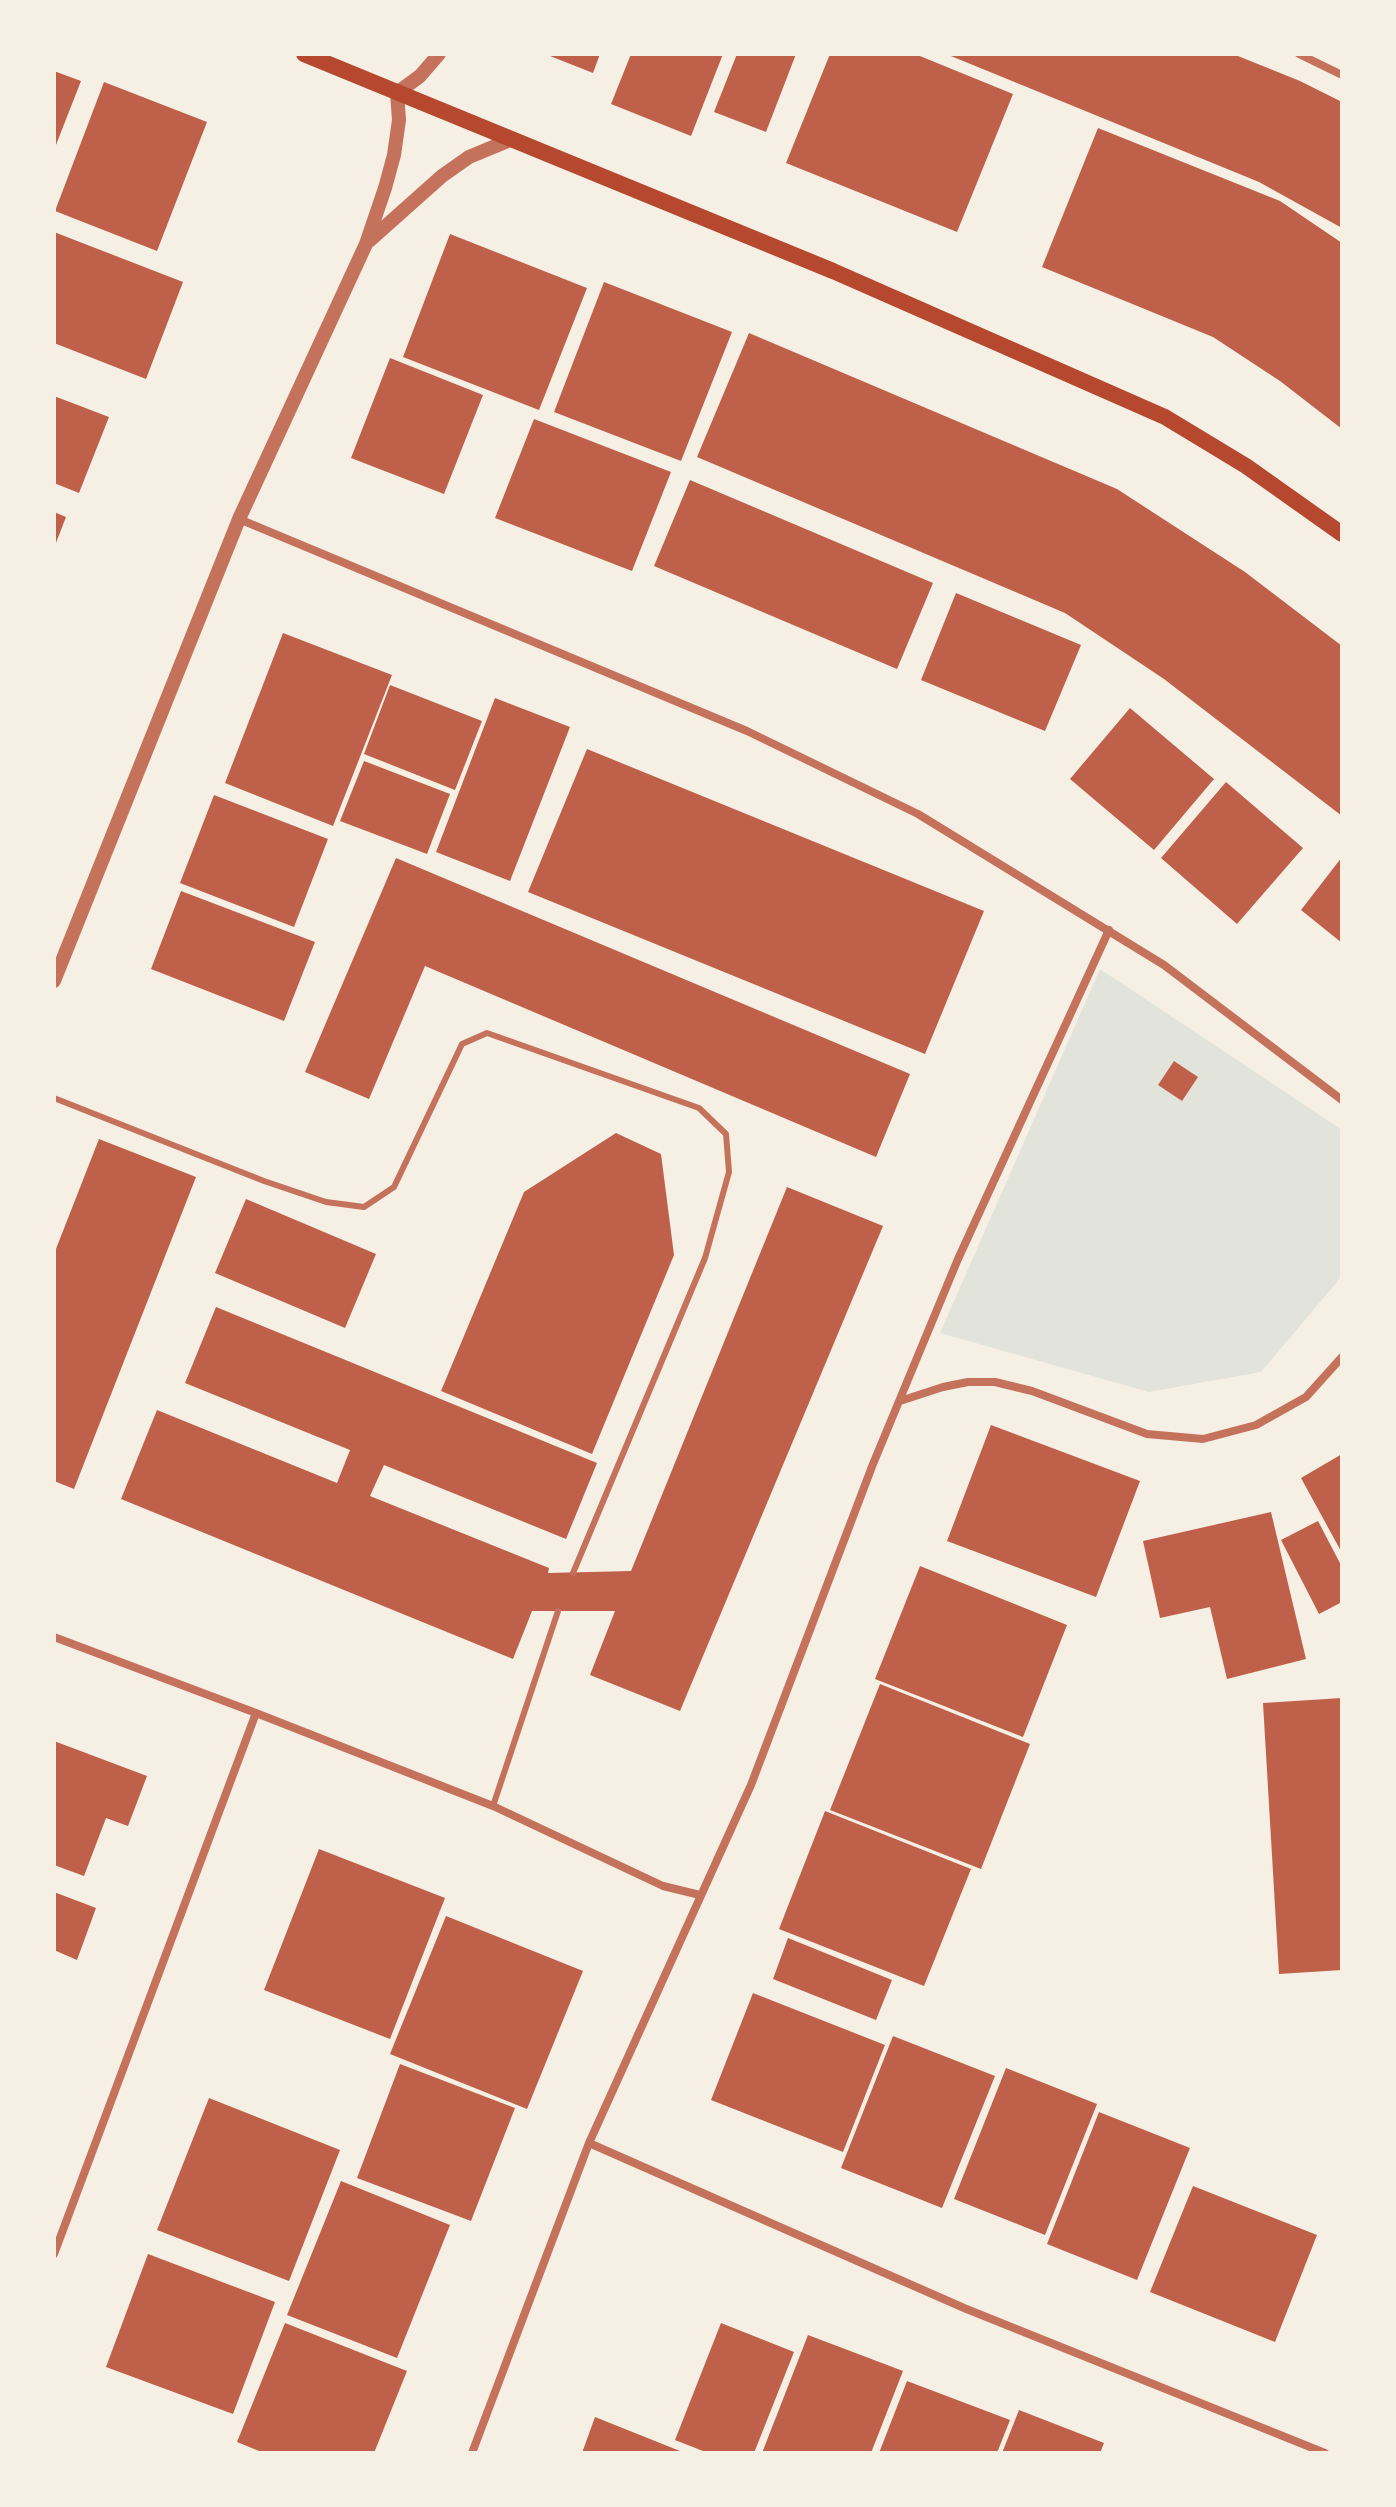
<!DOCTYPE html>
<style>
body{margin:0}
#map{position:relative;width:1396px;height:2507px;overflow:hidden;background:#f6efe4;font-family:"DM Sans",sans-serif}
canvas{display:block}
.frame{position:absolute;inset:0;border:56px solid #f6efe4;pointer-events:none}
</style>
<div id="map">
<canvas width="1396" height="2507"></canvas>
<div class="frame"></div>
</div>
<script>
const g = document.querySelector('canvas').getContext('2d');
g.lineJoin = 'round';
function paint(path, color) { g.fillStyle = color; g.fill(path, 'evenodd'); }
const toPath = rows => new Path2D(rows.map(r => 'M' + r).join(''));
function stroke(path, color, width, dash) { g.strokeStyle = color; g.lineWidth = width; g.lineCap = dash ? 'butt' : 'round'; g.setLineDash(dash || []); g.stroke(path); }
paint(toPath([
 [1100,969,1342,1130,1342,1276,1261,1372,1149,1392,940,1333]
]), '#e2e4dc');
paint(toPath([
 [545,54,600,54,593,73],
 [631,54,723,54,691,136,611,104],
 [737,54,796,54,766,132,714,112],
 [830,54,915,54,1013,94,957,232,786,163],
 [946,54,1233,54,1300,81,1342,102,1342,228,1259,182],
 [54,71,81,81,54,150],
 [104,82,207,122,157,251,55,211],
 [1098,128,1280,201,1342,243,1342,429,1280,381,1213,337,1042,267],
 [54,232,183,282,146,379,54,343],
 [450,234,587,288,539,410,403,357],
 [604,282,732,332,681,461,554,412],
 [749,333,1117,489,1245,572,1342,646,1342,816,1164,679,1065,613,697,457],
 [390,358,483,395,444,494,351,458],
 [54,396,109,417,79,493,54,483],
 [534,419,671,472,632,571,495,518],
 [690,480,933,583,897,669,654,566],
 [54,512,66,517,54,548],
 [956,593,1081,645,1045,731,921,680],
 [283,633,392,675,333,826,225,783],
 [390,685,482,721,455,790,364,754],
 [495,698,570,727,510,881,436,852],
 [1130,708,1214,779,1154,850,1070,779],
 [587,749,984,911,925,1054,528,892],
 [364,761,450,794,427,854,340,821],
 [1226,782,1303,848,1237,924,1161,858],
 [214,795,328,839,294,927,180,883],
 [1342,857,1342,943,1301,910],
 [396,858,910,1074,876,1157,425,966,369,1099,305,1072],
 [181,891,315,942,284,1021,151,969],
 [1174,1061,1198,1077,1182,1101,1158,1085],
 [616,1133,661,1154,674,1255,592,1454,441,1391,524,1192],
 [99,1139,196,1177,74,1489,54,1481,54,1254],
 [787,1187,883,1226,680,1711,590,1675,615,1611,532,1611,513,1659,121,1499,157,1410,337,1483,350,1450,185,1383,216,1307,597,1463,566,1539,384,1465,370,1496,549,1568,548,1573,631,1571],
 [246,1199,376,1254,345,1328,215,1273],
 [991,1425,1140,1481,1096,1597,947,1541],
 [1342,1454,1342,1553,1301,1478],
 [1271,1512,1306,1659,1227,1679,1210,1607,1160,1618,1143,1541],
 [1318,1521,1342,1567,1342,1602,1319,1614,1281,1540],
 [920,1566,1067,1625,1023,1737,875,1679],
 [880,1684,1030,1744,981,1869,830,1810],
 [1342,1698,1342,1970,1279,1974,1263,1703],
 [54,1741,147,1776,128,1826,106,1818,84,1876,54,1865],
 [825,1811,971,1869,924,1986,779,1929],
 [319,1849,445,1898,390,2039,264,1990],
 [54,1892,96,1908,77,1960,54,1950],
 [446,1916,583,1971,527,2109,390,2054],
 [788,1938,892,1980,876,2020,773,1979],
 [753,1993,885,2045,843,2152,711,2100],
 [893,2036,995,2076,942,2208,841,2168],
 [400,2064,515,2108,471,2221,357,2178],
 [1006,2068,1097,2104,1045,2235,954,2199],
 [209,2098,340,2150,289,2281,157,2230],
 [1099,2112,1190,2148,1137,2280,1047,2244],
 [341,2181,450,2225,397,2358,287,2315],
 [1193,2186,1317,2235,1275,2342,1150,2292],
 [148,2254,275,2302,233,2414,106,2367],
 [285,2323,407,2371,374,2453,264,2453,237,2442],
 [721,2323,794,2352,754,2453,708,2453,675,2440],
 [808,2335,903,2371,871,2453,762,2453],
 [907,2381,1010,2420,997,2453,879,2453],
 [1019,2410,1104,2443,1100,2453,1002,2453],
 [595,2417,685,2453,582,2453]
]), '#bf614a');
stroke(toPath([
 [54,1098,264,1181,326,1202,364,1207,394,1187,462,1044,487,1033,699,1108,726,1134,729,1172,705,1258,573,1573],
 [493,1806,558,1611]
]), '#c5725c', 6);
stroke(toPath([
 [1299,54,1342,75],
 [239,519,747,731,918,814,1164,965,1342,1100],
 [900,1401,943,1387,968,1382,995,1382,1032,1391,1147,1434,1203,1439,1256,1425,1306,1397,1342,1357],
 [54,1637,256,1713,493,1806,663,1886,700,1895],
 [589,2143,964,2308,1325,2453],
 [54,2254,256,1713],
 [472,2453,589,2143,751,1785,873,1464,958,1259,1109,930]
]), '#c5725c', 8);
stroke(toPath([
 [369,241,442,176,469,157,510,140],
 [54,981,239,519,366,244,385,188,394,155,399,120,397,93,420,76,439,54]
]), '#c5725c', 14);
stroke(toPath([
 [304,54,833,271,1165,417,1246,466,1342,534]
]), '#b5482f', 16);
</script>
